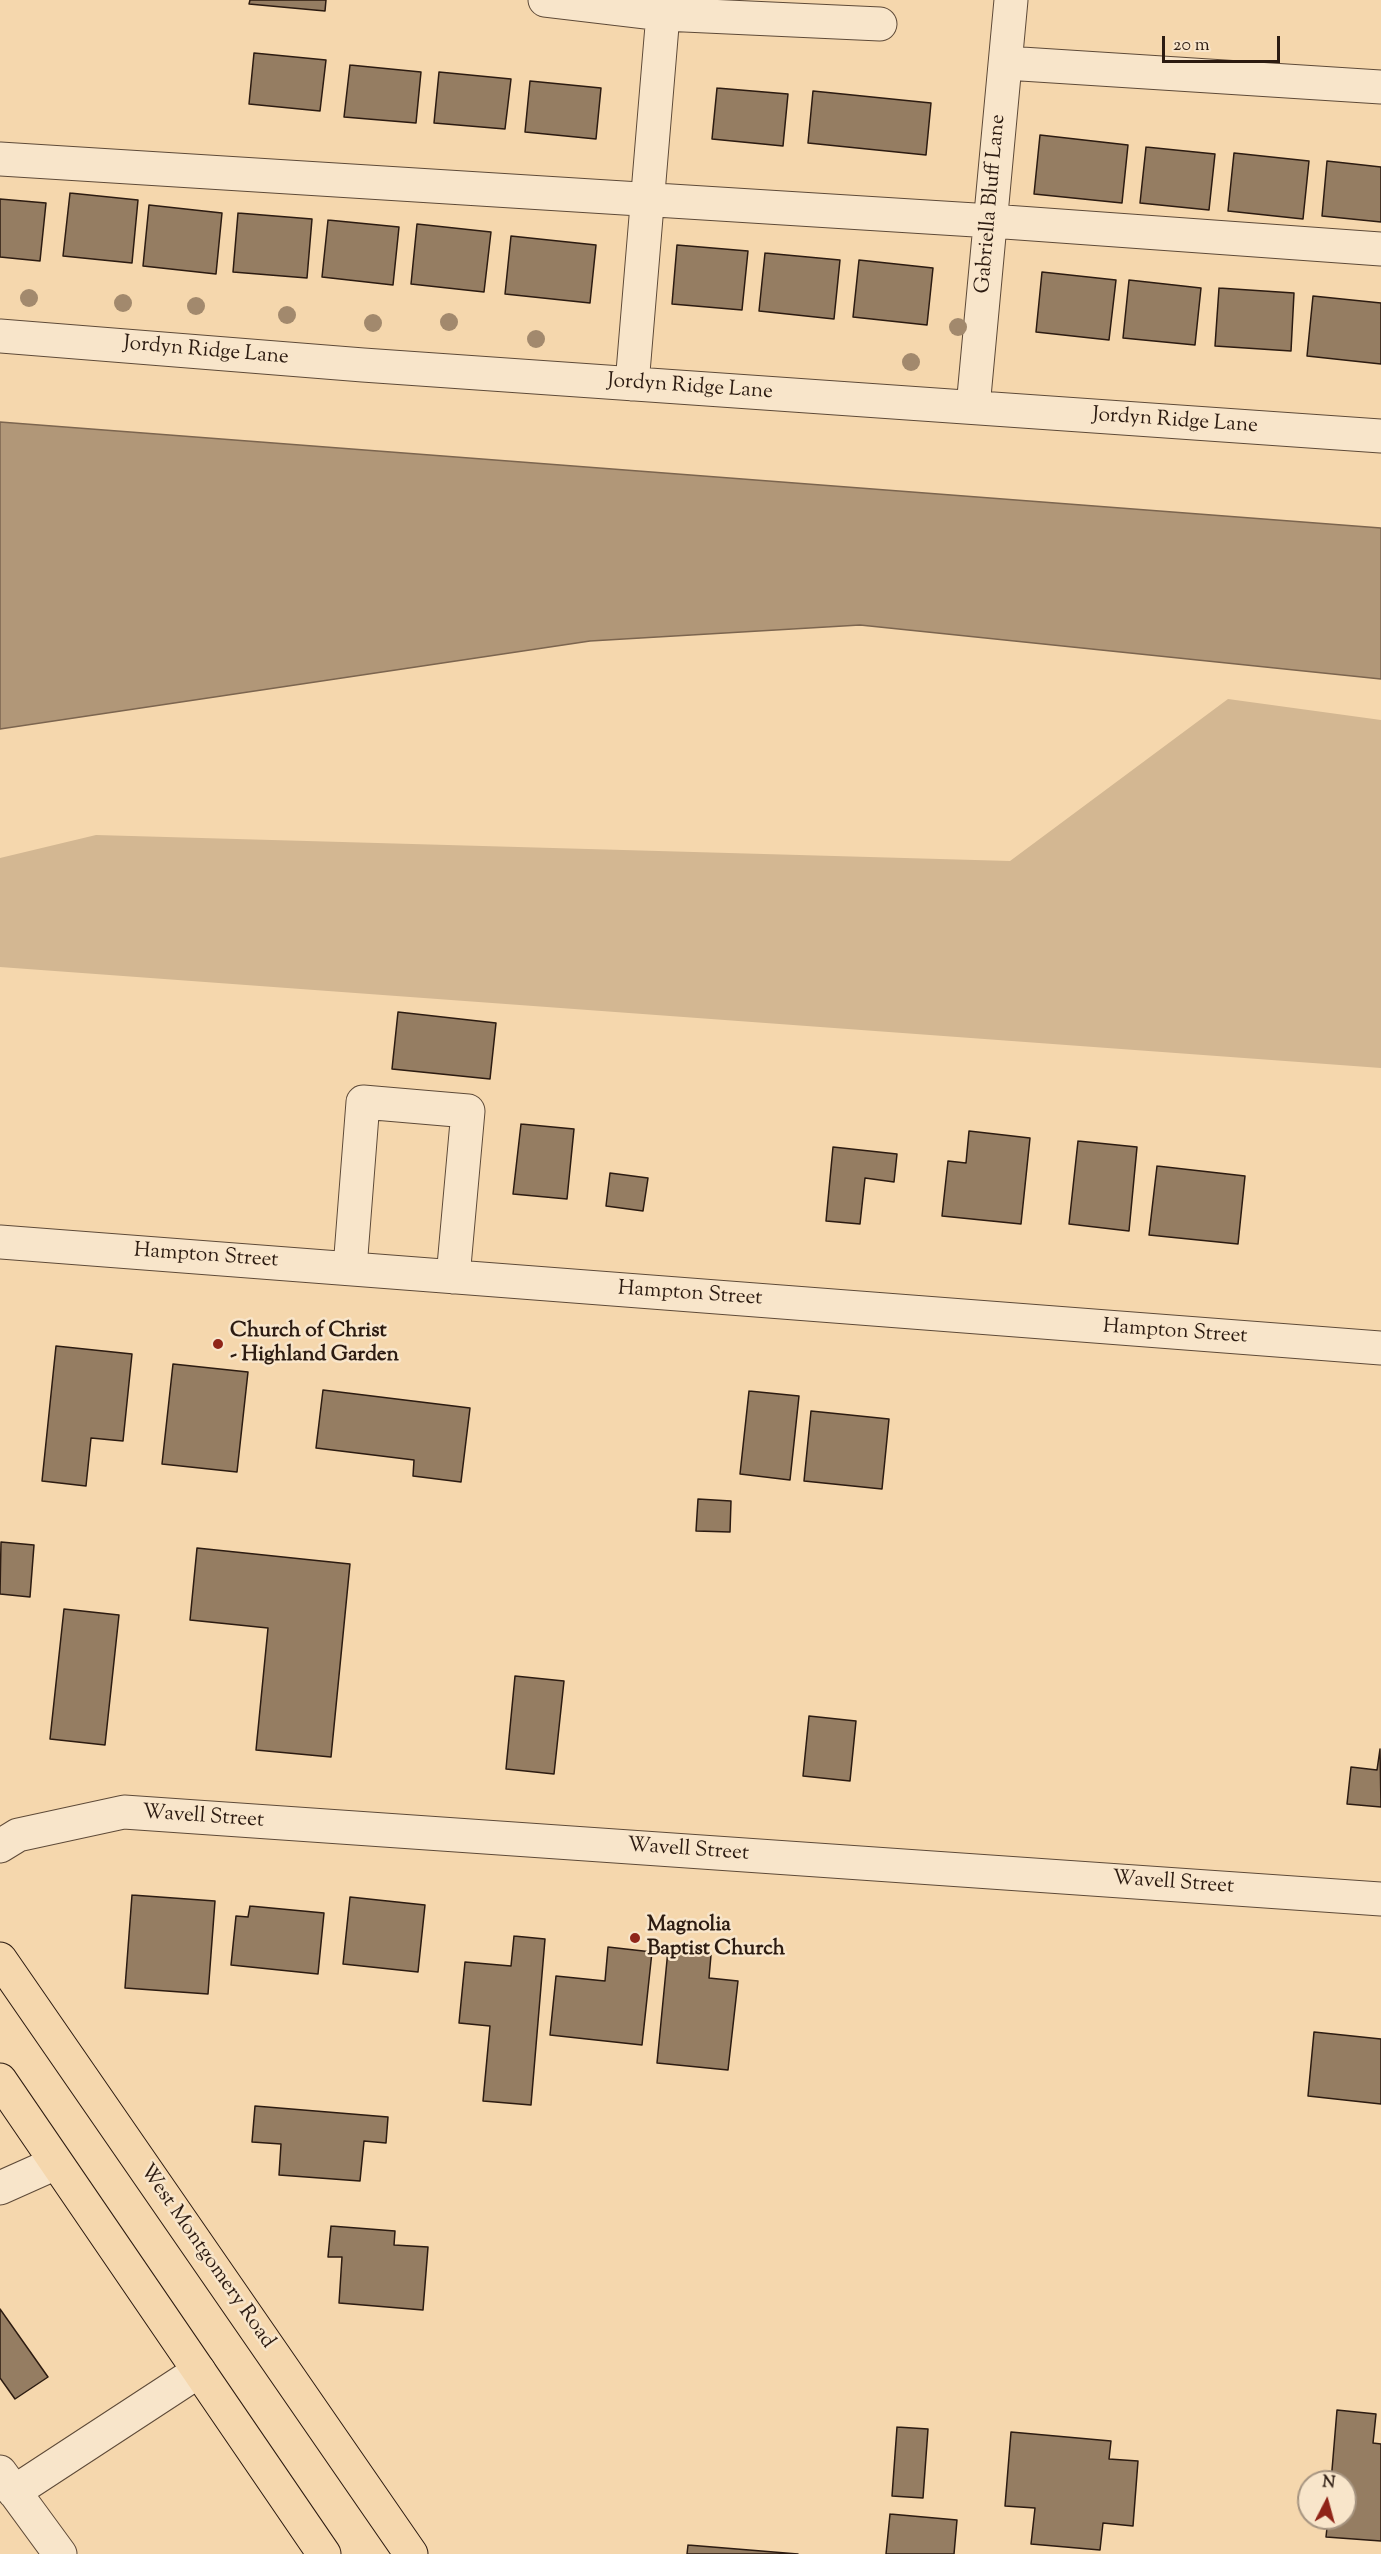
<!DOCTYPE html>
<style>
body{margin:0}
#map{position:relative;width:1381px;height:2554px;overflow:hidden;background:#f5d7ad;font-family:"Sorts Mill Goudy",serif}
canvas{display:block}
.north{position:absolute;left:1297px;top:2470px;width:60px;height:60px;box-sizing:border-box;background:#f8e5ca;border:2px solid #a69480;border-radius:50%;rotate:6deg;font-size:16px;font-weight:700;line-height:24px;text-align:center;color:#2c1b11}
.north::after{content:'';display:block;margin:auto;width:21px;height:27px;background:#8f2418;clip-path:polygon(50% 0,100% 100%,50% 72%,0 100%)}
.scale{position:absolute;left:1162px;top:36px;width:118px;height:27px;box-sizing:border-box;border:3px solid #2c1b11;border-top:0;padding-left:8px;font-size:18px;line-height:21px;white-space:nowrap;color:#2c1b11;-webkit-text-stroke:4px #f8e5ca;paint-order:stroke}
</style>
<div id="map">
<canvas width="1381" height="2554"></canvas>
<div class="north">N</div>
<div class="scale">20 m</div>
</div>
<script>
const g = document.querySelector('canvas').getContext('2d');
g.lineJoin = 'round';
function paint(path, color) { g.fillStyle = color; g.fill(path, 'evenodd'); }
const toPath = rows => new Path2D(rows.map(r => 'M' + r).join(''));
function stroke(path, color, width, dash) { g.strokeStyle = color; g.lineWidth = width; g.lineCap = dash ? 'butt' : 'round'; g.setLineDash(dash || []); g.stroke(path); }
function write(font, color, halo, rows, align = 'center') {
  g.font = font + ' "Sorts Mill Goudy",serif'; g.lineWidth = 5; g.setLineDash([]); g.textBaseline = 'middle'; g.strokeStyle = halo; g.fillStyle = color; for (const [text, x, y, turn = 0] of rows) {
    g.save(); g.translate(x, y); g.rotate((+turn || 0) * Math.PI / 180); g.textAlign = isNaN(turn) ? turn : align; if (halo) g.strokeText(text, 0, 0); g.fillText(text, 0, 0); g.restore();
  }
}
paint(toPath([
 [1228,699,1381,720,1381,1068,0,967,0,858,96,835,1010,861]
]), '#d3b792');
const water = toPath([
 [0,422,1381,528,1381,679,860,625,590,641,0,729,0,422]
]);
paint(water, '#b19778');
stroke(water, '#7c654f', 1.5);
const building = toPath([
 [250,0,326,0,325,11,249,4,250,0],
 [254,53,326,60,320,111,249,104,254,53],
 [350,65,421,72,416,123,344,117,350,65],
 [439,72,511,79,505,129,434,123,439,72],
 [530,81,601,88,596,139,525,132,530,81],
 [717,88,788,94,783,146,712,139,717,88],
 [813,91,931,103,926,155,808,143,813,91],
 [1040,135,1128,145,1122,203,1034,194,1040,135],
 [1146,147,1215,154,1209,210,1140,203,1146,147],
 [1234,153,1309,161,1303,219,1228,211,1234,153],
 [1327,161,1381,167,1381,222,1322,216,1327,161],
 [70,193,138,200,132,263,63,256,70,193],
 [0,199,46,203,40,261,0,257,0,199],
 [149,205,222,213,216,274,143,266,149,205],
 [238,213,312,219,307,278,233,272,238,213],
 [328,220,399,227,393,285,322,277,328,220],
 [417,224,491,232,484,292,411,284,417,224],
 [511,236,596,245,590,303,505,294,511,236],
 [677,245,748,251,742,310,672,304,677,245],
 [765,253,840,260,834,319,759,311,765,253],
 [859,260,933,268,927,325,853,317,859,260],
 [1042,272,1116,280,1109,340,1036,332,1042,272],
 [1129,280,1201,288,1195,345,1123,338,1129,280],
 [1219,288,1294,293,1291,351,1215,346,1219,288],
 [1313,296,1381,303,1381,364,1307,356,1313,296],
 [398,1012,496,1023,490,1079,392,1069,398,1012],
 [521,1124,574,1129,567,1199,513,1194,521,1124],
 [969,1131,1030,1138,1021,1224,942,1216,948,1161,966,1163,969,1131],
 [1078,1141,1137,1147,1129,1231,1069,1224,1078,1141],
 [833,1147,897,1154,894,1182,865,1178,860,1224,826,1221,833,1147],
 [1157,1166,1245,1176,1238,1244,1149,1235,1157,1166],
 [610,1173,648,1178,643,1211,606,1206,610,1173],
 [56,1346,132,1354,123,1441,91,1438,86,1486,42,1481,56,1346],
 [173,1364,248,1372,237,1472,162,1464,173,1364],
 [323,1390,470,1408,461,1482,413,1476,414,1460,316,1448,323,1390],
 [749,1391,799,1396,790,1480,740,1474,749,1391],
 [811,1411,889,1419,882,1489,804,1481,811,1411],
 [698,1499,731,1501,730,1532,696,1531,698,1499],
 [1,1542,34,1545,30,1597,0,1594,1,1542],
 [197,1548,350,1564,331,1757,256,1750,268,1628,190,1620,197,1548],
 [64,1609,119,1615,105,1745,50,1739,64,1609],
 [515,1676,564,1681,554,1774,506,1769,515,1676],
 [809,1716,856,1721,850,1781,803,1776,809,1716],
 [1380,1749,1381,1807,1347,1804,1351,1767,1377,1770,1380,1749],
 [132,1895,215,1901,208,1994,125,1988,132,1895],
 [350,1897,425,1905,418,1972,343,1964,350,1897],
 [250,1906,324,1913,318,1974,231,1965,236,1916,248,1917,250,1906],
 [514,1936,545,1939,531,2105,483,2101,490,2026,459,2023,465,1962,511,1966,514,1936],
 [608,1947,652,1952,642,2045,550,2035,556,1976,605,1981,608,1947],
 [668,1950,711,1955,709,1978,738,1981,728,2070,657,2063,668,1950],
 [1314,2032,1381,2039,1381,2104,1308,2096,1314,2032],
 [255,2106,388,2117,386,2143,364,2141,360,2181,279,2175,281,2144,252,2142,255,2106],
 [331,2226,395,2231,394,2245,428,2247,423,2310,339,2303,342,2257,328,2257,331,2226],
 [0,2309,48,2377,15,2399,0,2378,0,2309],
 [1337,2410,1376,2414,1373,2443,1381,2444,1381,2541,1326,2537,1328,2518,1345,2518,1345,2482,1331,2482,1337,2410],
 [897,2427,928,2429,923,2498,892,2496,897,2427],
 [1011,2432,1111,2441,1109,2459,1138,2461,1133,2526,1103,2523,1100,2550,1031,2544,1035,2508,1005,2506,1011,2432],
 [890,2514,957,2520,954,2554,886,2554,890,2514],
 [688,2545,798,2554,687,2554,688,2545]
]);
paint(building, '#957d62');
stroke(building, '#2c1b11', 1.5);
const minor = toPath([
 [545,0,663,14,880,24],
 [1006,63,1381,87],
 [0,159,991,221,1381,249],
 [0,336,363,365,1381,436],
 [632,384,663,14],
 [973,407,1011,0],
 [0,1242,1381,1348],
 [350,1268,363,1102,468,1111,453,1277],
 [0,1846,18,1835,124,1812,1381,1899],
 [0,2188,56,2163],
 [0,2472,60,2554],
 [14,2492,199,2371]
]);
const major = toPath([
 [0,1959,411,2554],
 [0,2080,324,2554]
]);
stroke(minor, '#5e4a38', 35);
stroke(major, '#2c1b11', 35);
stroke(minor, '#f8e5ca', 33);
stroke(major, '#f5d7ad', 33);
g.fillStyle = '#a2896d';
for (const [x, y] of [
 [29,298],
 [123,303],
 [196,306],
 [287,315],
 [449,322],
 [373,323],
 [958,327],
 [536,339],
 [911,362]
]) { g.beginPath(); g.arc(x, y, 9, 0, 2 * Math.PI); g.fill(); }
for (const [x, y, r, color] of [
 [218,1344,6,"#8f2418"],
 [635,1938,6,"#8f2418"]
]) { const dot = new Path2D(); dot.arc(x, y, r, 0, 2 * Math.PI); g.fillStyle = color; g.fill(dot); stroke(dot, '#f8e5ca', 2); }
write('21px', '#2c1b11', '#f8e5ca', [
 ["Gabriella Bluff Lane",992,204,-85],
 ["Jordyn Ridge Lane",206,352,5],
 ["Jordyn Ridge Lane",690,388,4],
 ["Jordyn Ridge Lane",1175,422,4],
 ["Hampton Street",206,1257,4],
 ["Hampton Street",690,1295,4],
 ["Hampton Street",1175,1333,4],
 ["Wavell Street",203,1818,4],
 ["Wavell Street",688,1851,4],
 ["Wavell Street",1173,1884,4],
 ["West Montgomery Road",206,2257,55]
]);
write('bold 21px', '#2c1b11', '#f8e5ca', [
 ["Church of Christ",230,1332],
 ["- Highland Garden",230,1356],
 ["Magnolia",647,1926],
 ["Baptist Church",647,1950]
], 'left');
</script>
